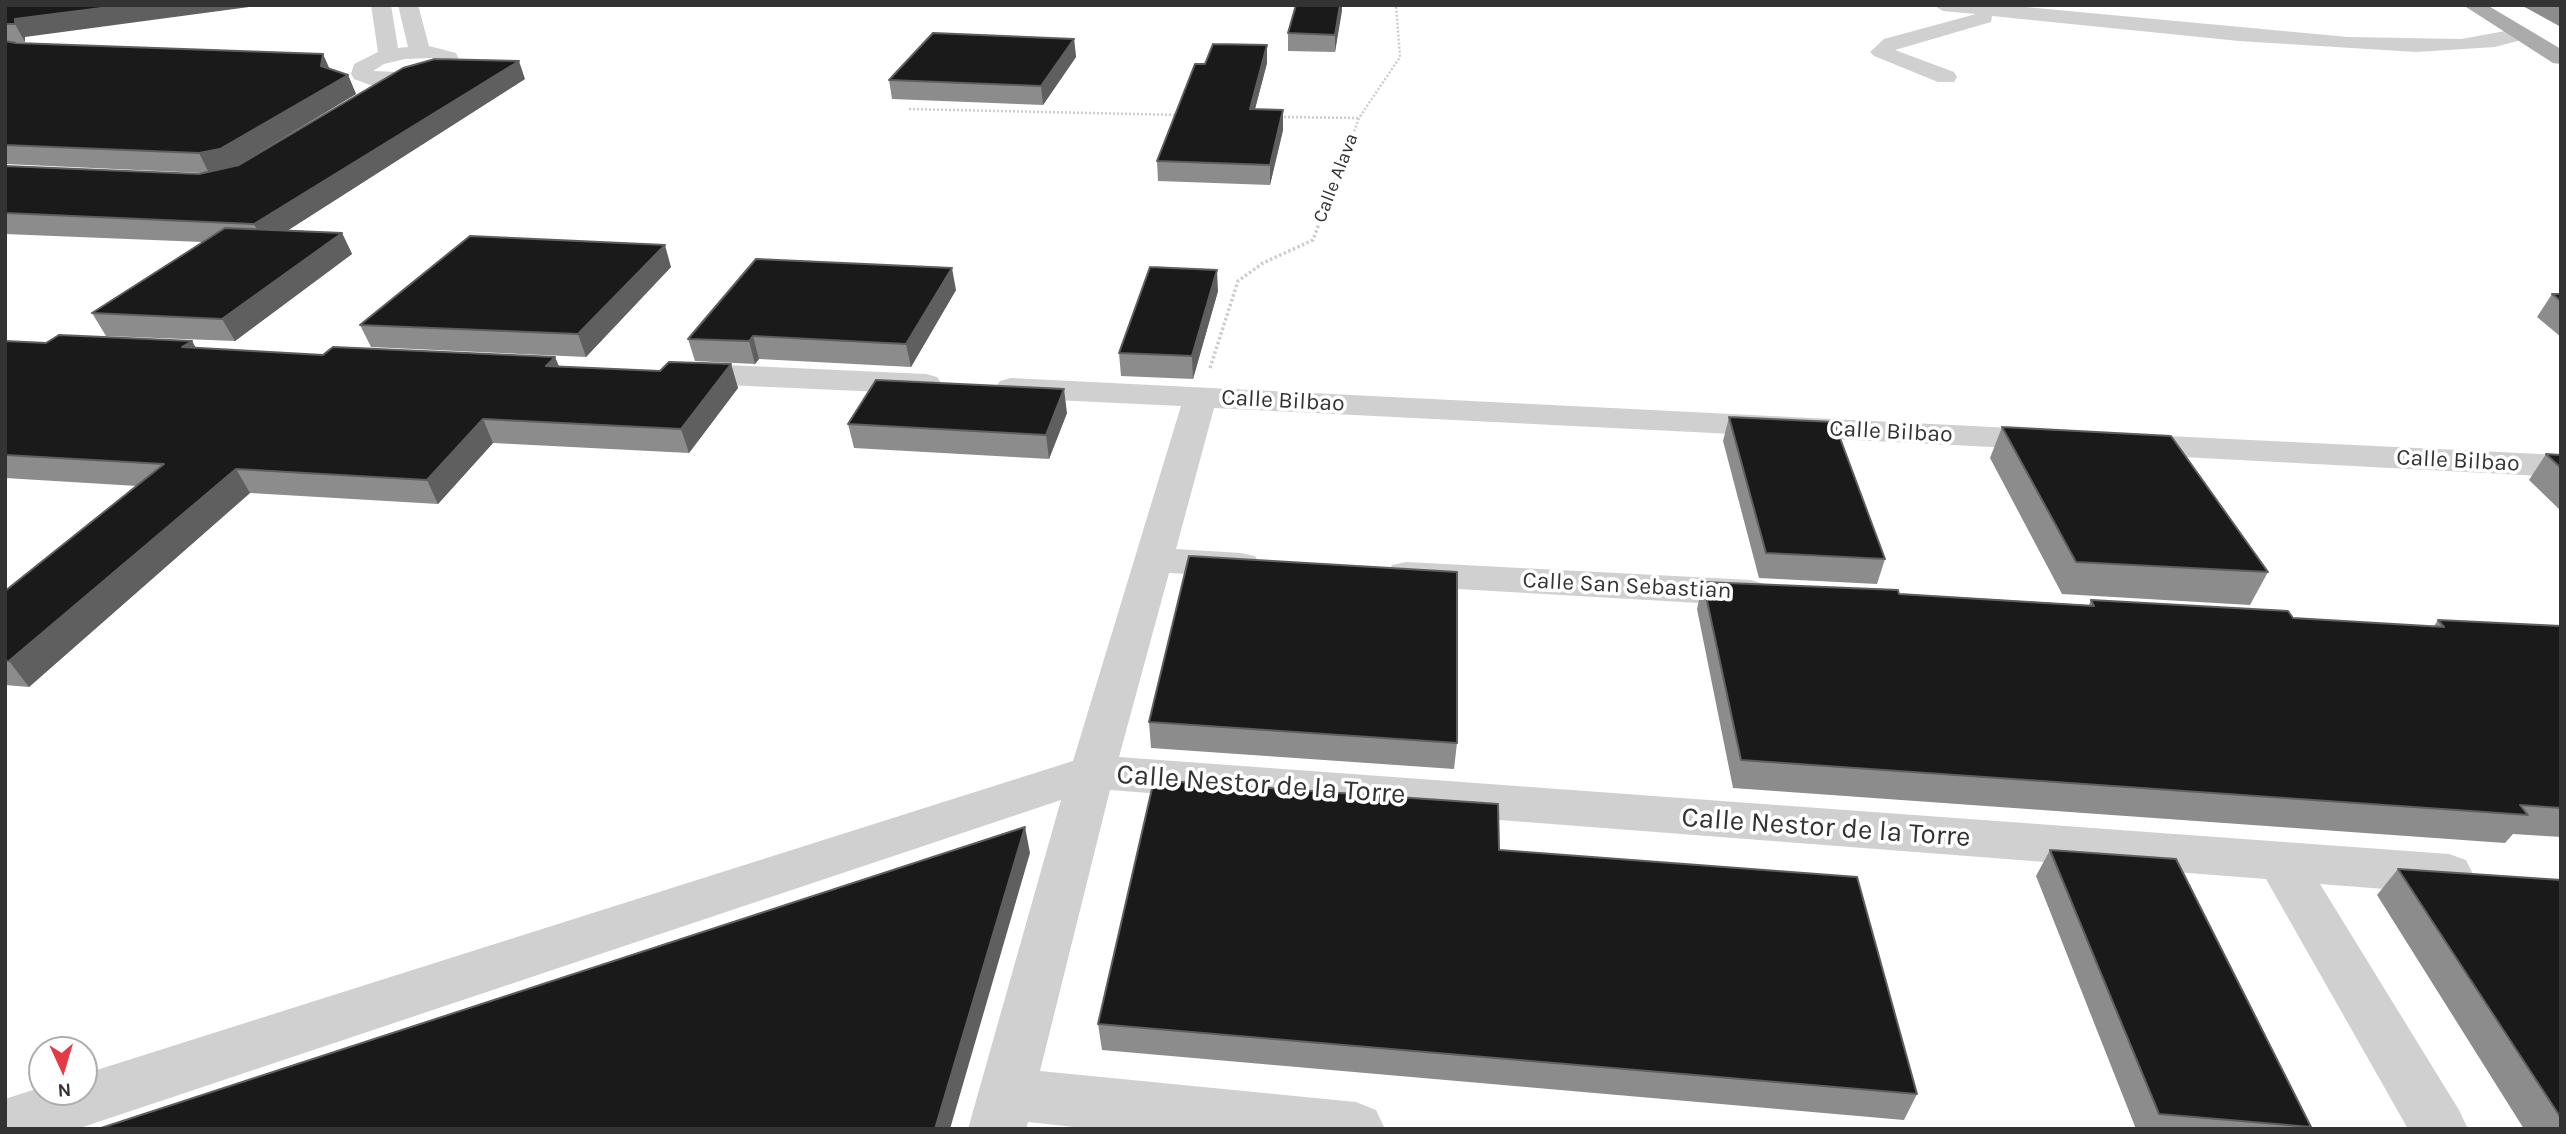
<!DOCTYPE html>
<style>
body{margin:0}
#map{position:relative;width:2566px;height:1134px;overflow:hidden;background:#fff;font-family:Karla,sans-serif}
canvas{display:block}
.frame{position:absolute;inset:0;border:7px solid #333;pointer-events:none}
.north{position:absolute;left:28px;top:1036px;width:70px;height:70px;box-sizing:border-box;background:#fff;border:2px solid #adadad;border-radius:50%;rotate:176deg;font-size:19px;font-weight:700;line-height:28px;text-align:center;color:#333}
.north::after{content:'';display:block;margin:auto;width:24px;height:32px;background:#e63946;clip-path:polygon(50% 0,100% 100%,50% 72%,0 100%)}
</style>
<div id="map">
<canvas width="2566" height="1134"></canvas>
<div class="frame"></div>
<div class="north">N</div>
</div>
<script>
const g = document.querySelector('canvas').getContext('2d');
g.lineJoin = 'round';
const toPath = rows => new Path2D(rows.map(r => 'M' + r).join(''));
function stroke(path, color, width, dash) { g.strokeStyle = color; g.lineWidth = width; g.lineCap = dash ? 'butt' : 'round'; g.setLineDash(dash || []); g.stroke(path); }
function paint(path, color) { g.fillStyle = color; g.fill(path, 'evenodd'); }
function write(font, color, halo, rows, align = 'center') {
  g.font = font + ' Karla,sans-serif'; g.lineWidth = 7; g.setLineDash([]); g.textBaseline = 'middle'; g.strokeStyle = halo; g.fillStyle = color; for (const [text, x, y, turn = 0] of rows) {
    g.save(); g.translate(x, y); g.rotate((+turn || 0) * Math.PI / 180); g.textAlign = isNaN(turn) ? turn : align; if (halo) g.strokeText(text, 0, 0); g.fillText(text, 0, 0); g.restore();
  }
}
stroke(toPath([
 [909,109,1180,115],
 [1280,117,1359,118],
 [1336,180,1359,118,1400,57,1396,5]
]), '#cdcdcd', 2.5, [2, 2]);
stroke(toPath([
 [1210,368,1238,281,1263,263,1313,240,1336,178]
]), '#cdcdcd', 3.5, [2.5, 2.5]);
paint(toPath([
 [371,5,391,5,398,48,408,47,398,5,418,5,429,46,456,53,460,62,452,72,401,86,370,85,354,79,351,74,354,64,378,52,371,5],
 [432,58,438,61,398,72,373,71,384,64,405,59,432,58],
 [1933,5,2004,5,2348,37,2461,39,2522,28,2529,30,2532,34,2529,38,2495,47,2416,52,2239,41,1992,16,1991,22,1895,50,1954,72,1957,77,1954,82,1938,82,1874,56,1870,52,1884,39,1976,14,1943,11,1933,5],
 [682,363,926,374,937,377,942,384,937,391,926,394,682,383,671,380,666,373,671,366,682,363],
 [1011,378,2052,430,2064,433,2069,440,2064,447,2052,450,1214,408,1176,549,1241,553,1255,556,1260,565,1255,574,1241,577,1169,573,1119,757,2449,854,2466,860,2473,874,2466,888,2449,894,2320,884,2459,1110,2468,1129,2408,1129,2266,879,1110,790,1040,1071,1356,1102,1376,1110,1385,1129,1092,1129,1028,1122,1026,1129,968,1129,1061,800,77,1129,5,1129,5,1099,42,1087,42,1092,84,1092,84,1074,1073,761,1181,406,1011,398,1000,395,995,388,1000,381,1011,378],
 [2126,434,2561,455,2561,477,2126,454,2114,451,2109,444,2114,437,2126,434],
 [1406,562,1751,580,1765,584,1771,593,1765,602,1751,606,1406,586,1392,583,1387,574,1392,565,1406,562]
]), '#d0d0d0');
paint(toPath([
 [2463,5,2487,5,2561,49,2561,64,2553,63,2463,5]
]), '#ababab');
paint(toPath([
 [5,5,25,37,25,42,11,42,16,43,330,69,348,75,356,94,237,165,525,79,288,230,342,233,352,254,235,341,106,336,92,313,202,242,5,234,5,166,199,174,203,173,5,164],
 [1296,5,1342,5,1335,52,1288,51,1288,33],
 [2521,5,2561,5,2561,27],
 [1074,39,1076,57,1043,105,892,99,889,80],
 [1267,45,1267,63,1255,109,1283,130,1270,185,1158,181,1157,161,1205,64],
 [671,267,586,357,371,347,360,325],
 [956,290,911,367,759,359,755,364,695,361,688,339],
 [1218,291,1193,379,1121,376,1119,353],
 [2552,294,2561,294,2561,337,2537,317],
 [5,341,46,343,192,341,196,348,323,355,555,357,559,366,660,371,731,364,738,388,689,453,493,443,438,504,250,493,29,687,5,685,5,591,137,486,5,478],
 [1067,413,1049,459,854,448,848,424],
 [1729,417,1885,559,1877,584,1759,578,1723,441],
 [2002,427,2268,572,2250,605,2062,594,1990,458],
 [2546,454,2561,455,2561,511,2529,480],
 [1703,582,2089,605,2091,600,2293,618,2434,626,2438,620,2561,626,2561,837,2513,834,2505,843,1733,788,1697,609],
 [1149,722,1457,743,1454,769,1151,748],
 [1499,850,1917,1094,1904,1120,1102,1050,1098,1024],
 [2050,850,2311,1127,2309,1129,2136,1129,2036,876],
 [2398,869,2561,880,2561,1129,2524,1129,2377,895]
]), '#8c8c8c');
paint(toPath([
 [125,5,264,5,25,37,25,42,15,24,15,19],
 [1340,5,1342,5,1342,11,1335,52,1335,35],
 [1074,39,1076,57,1043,105,1041,86],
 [1267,45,1267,63,1250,128,1250,109],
 [323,54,331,72,321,66],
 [519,61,525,79,265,245,254,224],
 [348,75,356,94,230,170,209,173,199,153],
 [1283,110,1283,130,1270,185,1270,165],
 [342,233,352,254,235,341,222,319],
 [665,245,671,267,586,357,578,334],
 [952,268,956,290,911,367,906,344],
 [1217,270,1218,291,1193,379,1192,356],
 [753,336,759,359,755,364,749,341],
 [192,341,205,364,182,347],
 [555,357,564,380,546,366],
 [731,364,738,388,689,453,681,429],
 [1064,389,1067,413,1049,459,1046,435],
 [483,419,493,443,438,504,427,480],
 [236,469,250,493,29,687,9,661],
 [1025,827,1030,853,950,1129,935,1129]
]), '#5f5f5f');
const building = toPath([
 [5,5,125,5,15,19,15,24,5,24,5,5],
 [1296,5,1340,5,1335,35,1288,33,1296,5],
 [933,33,1074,39,1041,86,889,80,933,33],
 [5,41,16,43,323,54,321,66,348,75,220,149,199,153,5,145,5,41],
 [1213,44,1267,45,1250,109,1283,110,1270,165,1157,161,1195,64,1205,64,1213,44],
 [435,59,519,61,254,224,5,213,5,166,199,174,239,165,403,68,435,59],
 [225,228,342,233,222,319,92,313,225,228],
 [470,236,665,245,578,334,360,325,470,236],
 [756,259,952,268,906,344,753,336,749,341,688,339,756,259],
 [1150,267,1217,270,1192,356,1119,353,1150,267],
 [2552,294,2561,294,2561,301,2552,294],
 [59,335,192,341,182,347,323,355,333,347,555,357,546,366,660,371,669,362,731,364,681,429,483,419,427,480,236,469,9,661,5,661,5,591,164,464,5,455,5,341,46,343,59,335],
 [876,380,1064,389,1046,435,848,424,876,380],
 [1729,417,1834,422,1885,559,1766,553,1729,417],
 [2002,427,2171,436,2268,572,2076,562,2002,427],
 [2546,454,2561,455,2561,468,2546,454],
 [1189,556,1457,572,1457,743,1149,722,1189,556],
 [1703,582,1898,590,1899,594,2094,606,2091,600,2288,611,2293,618,2444,627,2438,620,2561,626,2561,808,2520,805,2528,815,1741,760,1703,582],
 [1154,780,1498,804,1499,850,1857,877,1917,1094,1098,1024,1154,780],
 [1025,827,935,1129,98,1129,1025,827],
 [2050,850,2176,859,2311,1127,2159,1114,2050,850],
 [2398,869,2561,880,2561,1118,2398,869]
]);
paint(building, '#1a1a1a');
stroke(building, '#5f5f5f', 2);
write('19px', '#333', '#fff', [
 ["Calle Alava",1336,178,-69]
]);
write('23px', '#333', '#fff', [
 ["Calle Bilbao",1283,401,3],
 ["Calle Bilbao",1891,432,3],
 ["Calle Bilbao",2458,461,3],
 ["Calle San Sebastian",1627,586,3]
]);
write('28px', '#333', '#fff', [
 ["Calle Nestor de la Torre",1261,785,4],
 ["Calle Nestor de la Torre",1826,828,4]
]);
</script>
